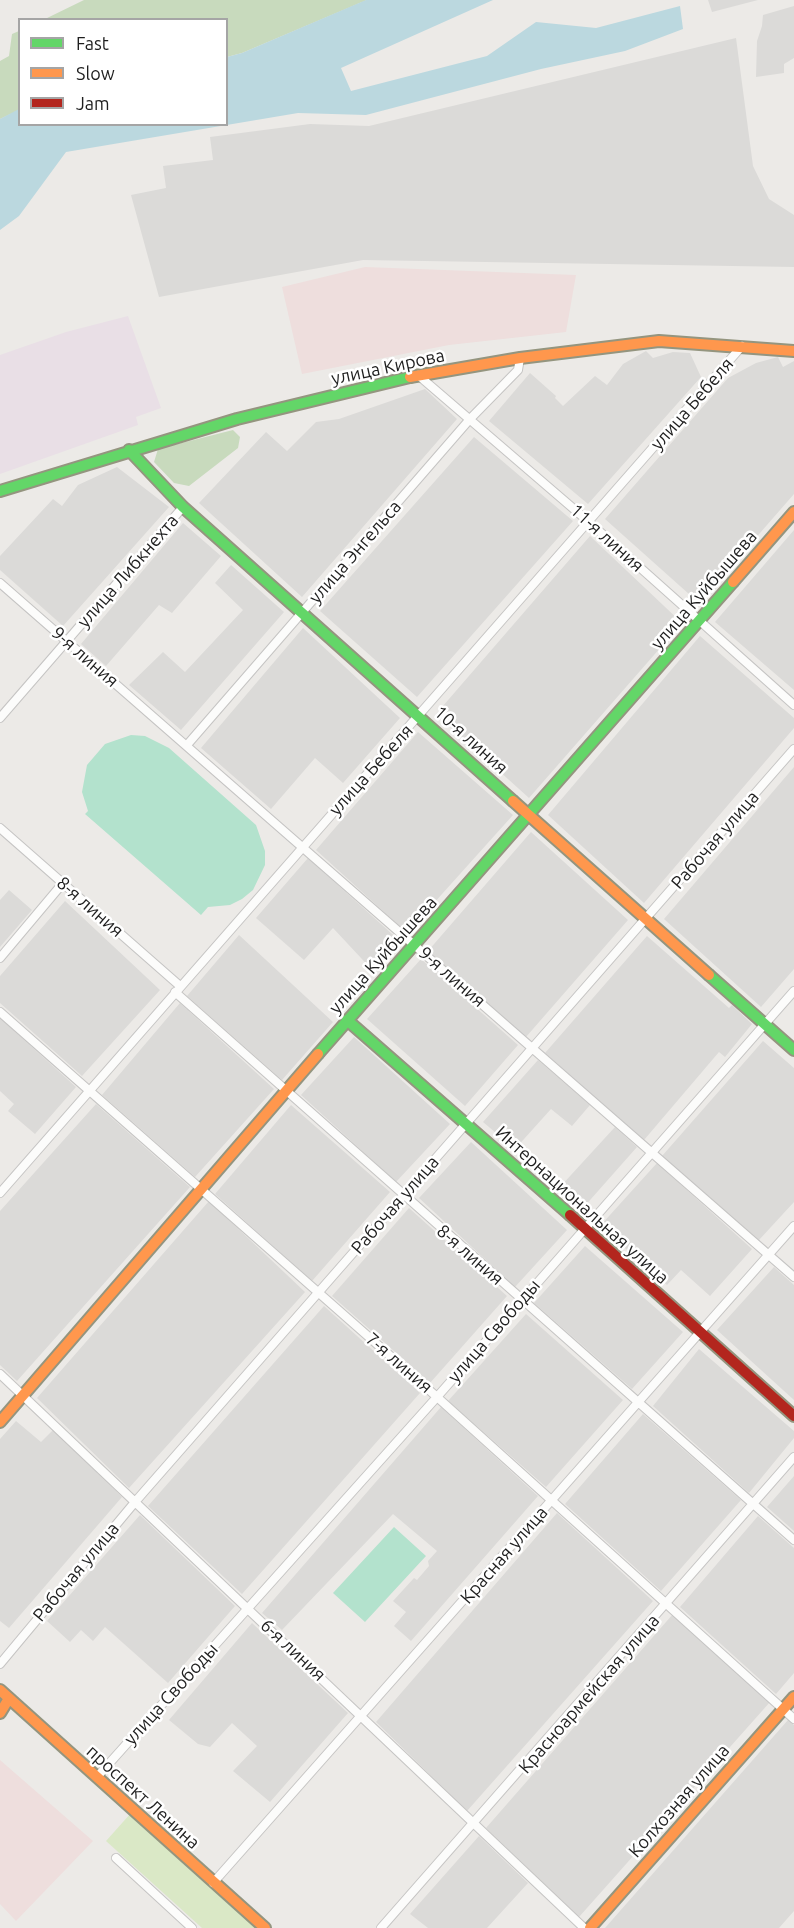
<!DOCTYPE html>
<meta charset="utf-8">
<style>
body{margin:0}
#map{position:relative;width:794px;height:1928px;overflow:hidden;background:#eceae7;font-family:Ubuntu,sans-serif}
canvas{display:block}
.legend{position:absolute;left:18px;top:18px;width:210px;height:108px;box-sizing:border-box;background:#fff;border:2px solid #a5a5a5;margin:0;padding:8px 10px;list-style:none;font-size:18px;color:#1e1e1e}
.legend li{display:flex;align-items:center;gap:12px;height:30px}
.legend b{width:30px;border:2px solid #a5a5a5}
</style>
<div id="map">
<canvas width="794" height="1928"></canvas>
<ul class="legend">
<li><b style="height:8px;background:#63d668"></b>Fast</li>
<li><b style="height:8px;background:#ff974d"></b>Slow</li>
<li><b style="height:8px;background:#b3261e"></b>Jam</li>
</ul>
</div>
<script>
const g = document.querySelector('canvas').getContext('2d');
g.lineJoin = 'round';
function paint(path, color) { g.fillStyle = color; g.fill(path, 'evenodd'); }
const toPath = rows => new Path2D(rows.map(r => 'M' + r).join(''));
function stroke(path, color, width, dash) { g.strokeStyle = color; g.lineWidth = width; g.lineCap = dash ? 'butt' : 'round'; g.setLineDash(dash || []); g.stroke(path); }
function write(font, color, halo, rows, align = 'center') {
  g.font = font + ' Ubuntu,sans-serif'; g.lineWidth = 5; g.setLineDash([]); g.textBaseline = 'middle'; g.strokeStyle = halo; g.fillStyle = color; for (const [text, x, y, turn = 0] of rows) {
    g.save(); g.translate(x, y); g.rotate((+turn || 0) * Math.PI / 180); g.textAlign = isNaN(turn) ? turn : align; if (halo) g.strokeText(text, 0, 0); g.fillText(text, 0, 0); g.restore();
  }
}
paint(toPath([
 [708,0,758,0,712,12],
 [794,6,794,58,784,64,784,73,756,77,757,41,762,26,763,15],
 [736,38,753,166,769,199,794,215,794,267,363,260,159,297,131,195,166,188,163,166,213,160,210,137,310,124,369,126],
 [646,351,653,358,673,352,690,353,701,377,588,504,489,421,530,373,556,396,555,398,563,406,595,376,607,385,623,364],
 [778,357,783,367,794,361,794,494,699,603,605,519,728,378,756,363],
 [425,389,457,419,302,597,199,503,266,432,287,451,316,422,339,419],
 [474,437,573,521,417,697,320,611],
 [117,467,169,507,63,626,0,570,0,556,53,499,62,506,78,485],
 [183,523,221,556,172,613,159,605,106,666,81,644],
 [794,530,794,690,715,622],
 [590,536,682,623,529,798,436,714],
 [231,565,284,612,181,730,129,685,163,652,185,672,243,610,215,583],
 [303,628,400,718,343,783,315,758,271,809,201,748],
 [700,636,794,718,794,728,644,903,548,815],
 [418,732,513,815,407,933,316,850],
 [794,767,794,969,761,1007,664,919],
 [531,832,628,920,526,1037,428,951],
 [308,858,402,943,375,973,333,928,304,960,256,918],
 [9,890,32,910,0,947,0,900],
 [65,901,160,990,82,1076,0,1003,0,976],
 [239,935,333,1022,282,1080,187,996],
 [647,936,729,1008,732,1005,752,1024,725,1057,719,1052,644,1140,545,1053],
 [421,959,518,1045,465,1106,367,1019],
 [180,1003,274,1089,195,1177,102,1095],
 [0,1018,76,1087,35,1134,8,1111,14,1104,0,1091],
 [354,1037,450,1124,396,1182,301,1095],
 [763,1041,794,1068,794,1202,759,1240,662,1156],
 [538,1060,590,1105,572,1126,551,1109,515,1149,483,1122],
 [96,1104,190,1187,17,1381,0,1365,0,1211],
 [291,1105,390,1192,312,1281,215,1194],
 [615,1127,637,1147,583,1208,560,1187],
 [471,1142,567,1230,515,1287,419,1198],
 [657,1163,752,1249,710,1296,681,1270,667,1285,600,1226],
 [209,1201,305,1292,129,1488,37,1398],
 [409,1208,507,1296,430,1383,332,1296],
 [585,1246,683,1332,632,1389,534,1303],
 [774,1267,794,1285,794,1400,717,1330],
 [324,1306,420,1393,242,1594,148,1506],
 [526,1314,623,1400,546,1487,448,1401],
 [699,1349,794,1431,794,1438,749,1493,653,1406],
 [441,1407,538,1496,411,1641,394,1626,406,1612,393,1601,414,1578,417,1580,429,1566,428,1561,437,1551,393,1514,282,1630,262,1613],
 [643,1414,741,1500,661,1591,565,1504],
 [16,1421,41,1442,53,1430,122,1497,9,1628,0,1621,0,1439],
 [794,1476,794,1531,767,1507],
 [557,1513,653,1601,467,1811,376,1722],
 [140,1515,235,1606,168,1683,105,1627,93,1641,81,1630,70,1642,47,1621],
 [758,1516,794,1548,794,1673,776,1694,680,1607],
 [673,1614,770,1702,579,1917,486,1828],
 [252,1623,348,1713,270,1802,233,1771,257,1746,232,1723,210,1747,198,1744,169,1720],
 [788,1720,794,1725,794,1911,779,1928,605,1928],
 [479,1836,528,1883,487,1928,428,1928,410,1914]
]), '#dbdad8');
paint(toPath([
 [365,267,576,275,566,332,449,345,302,374,282,287],
 [0,1760,93,1841,16,1921,0,1904]
]), '#eededd');
paint(toPath([
 [128,316,161,408,136,417,138,425,0,474,0,355,66,332]
]), '#e9dfe6');
paint(toPath([
 [131,1813,258,1928,202,1928,106,1841]
]), '#dae8c6');
paint(toPath([
 [84,0,367,0,242,53,227,57,226,20,43,20],
 [19,31,19,110,0,119,0,61,9,56,12,34],
 [233,430,240,437,238,448,189,486,174,483,154,462,158,449]
]), '#c8dabd');
paint(toPath([
 [131,735,145,736,169,748,256,825,265,851,265,865,253,890,242,899,230,905,208,907,201,915,85,814,88,811,82,792,87,765,105,744],
 [394,1527,426,1556,365,1622,333,1593]
]), '#b3e2cd');
paint(toPath([
 [366,0,493,0,341,68,351,91,487,56,536,22,596,28,680,6,683,29,625,51,541,69,366,115,298,113,66,152,19,216,0,230,0,119,19,109,20,124,226,124,227,57,242,53]
]), '#bbd8df');
const street = toPath([
 [418,375,589,522,794,705],
 [0,583,794,1277],
 [0,718,183,507],
 [187,745,470,419,518,370,520,358],
 [0,828,180,986],
 [0,958,63,883],
 [175,992,794,1540],
 [0,1012,437,1397,794,1719],
 [0,1193,742,346],
 [0,1374,584,1928],
 [0,1664,135,1502,794,749],
 [97,1777,437,1397,794,991],
 [116,1858,192,1928],
 [213,1883,794,1226],
 [381,1928,794,1457]
]);
const fast = toPath([
 [129,450,183,507,513,801],
 [0,491,237,419,410,377],
 [709,975,794,1050],
 [347,1020,570,1215],
 [318,1054,733,582]
]);
const slow = toPath([
 [410,377,520,358,659,341,794,351],
 [733,582,794,512],
 [513,801,709,975],
 [0,1422,318,1054],
 [0,1690,265,1928],
 [0,1713,8,1700],
 [590,1928,794,1697]
]);
const jam = toPath([
 [570,1215,794,1416]
]);
stroke(street, '#c5c4c3', 10);
stroke(fast, '#94957f', 14);
stroke(slow, '#94957f', 14);
stroke(jam, '#94957f', 14);
stroke(street, '#fcfcfb', 8);
stroke(fast, '#63d668', 10);
stroke(slow, '#ff974d', 10);
stroke(jam, '#b3261e', 10);
write('18px', '#1e1e1e', '#fff', [
 ["улица Кирова",388,367,-12],
 ["улица Бебеля",692,404,-49],
 ["11-я линия",607,538,42],
 ["улица Энгельса",355,552,-49],
 ["улица Либкнехта",128,571,-49],
 ["улица Куйбышева",704,590,-49],
 ["9-я линия",85,657,41],
 ["10-я линия",471,740,42],
 ["улица Бебеля",371,770,-48],
 ["Рабочая улица",715,840,-49],
 ["8-я линия",90,907,41],
 ["улица Куйбышева",383,955,-48],
 ["9-я линия",452,977,41],
 ["Рабочая улица",395,1205,-49],
 ["Интернациональная улица",582,1205,42],
 ["8-я линия",470,1255,41],
 ["улица Свободы",494,1331,-49],
 ["7-я линия",399,1363,41],
 ["Красная улица",504,1555,-49],
 ["Рабочая улица",76,1572,-50],
 ["6-я линия",293,1650,43],
 ["улица Свободы",171,1694,-48],
 ["Красноармейская улица",589,1694,-49],
 ["проспект Ленина",143,1797,42],
 ["Колхозная улица",679,1801,-49]
]);
</script>
